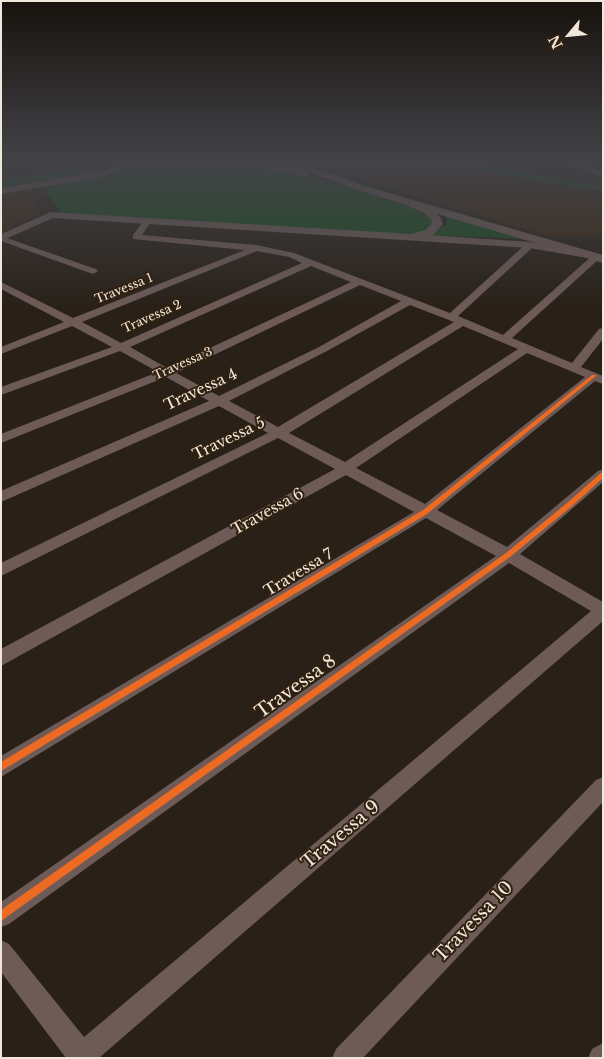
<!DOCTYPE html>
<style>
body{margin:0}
#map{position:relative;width:604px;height:1059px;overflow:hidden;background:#292118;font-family:"Libre Baskerville",serif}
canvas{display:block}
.frame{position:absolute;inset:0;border:2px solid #f1e6db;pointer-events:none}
.north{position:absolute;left:544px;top:10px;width:50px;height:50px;-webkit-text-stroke:4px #312110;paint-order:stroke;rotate:242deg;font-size:14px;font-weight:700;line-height:20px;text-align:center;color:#f1e6db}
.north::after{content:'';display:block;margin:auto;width:18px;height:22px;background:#f1e6db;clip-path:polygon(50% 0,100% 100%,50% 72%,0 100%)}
</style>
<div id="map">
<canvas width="604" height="1059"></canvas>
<div class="frame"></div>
<div class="north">N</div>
</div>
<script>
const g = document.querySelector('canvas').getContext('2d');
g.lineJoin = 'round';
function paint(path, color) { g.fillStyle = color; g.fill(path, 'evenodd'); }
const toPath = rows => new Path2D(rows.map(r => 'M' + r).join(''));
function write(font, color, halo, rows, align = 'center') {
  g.font = font + ' "Libre Baskerville",serif'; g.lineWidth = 4; g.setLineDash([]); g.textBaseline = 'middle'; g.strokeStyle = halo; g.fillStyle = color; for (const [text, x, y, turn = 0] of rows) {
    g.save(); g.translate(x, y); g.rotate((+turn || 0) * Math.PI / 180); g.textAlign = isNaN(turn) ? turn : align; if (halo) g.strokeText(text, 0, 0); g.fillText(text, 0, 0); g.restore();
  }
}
paint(toPath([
 [303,163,465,163,587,183,592,181,603,183,603,235,551,237],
 [32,188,40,210,38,214,1,233,1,193]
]), '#392611');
paint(toPath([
 [145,163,229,163,272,168,311,176,415,208,425,212,433,221,428,230,411,235,61,213,46,192,47,188,54,184,115,174],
 [432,163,465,163,603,186,603,191],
 [79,168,86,169,90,172,1,189,1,180],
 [444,214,526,239,430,235,446,225,447,220]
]), '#174d1f');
paint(toPath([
 [147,219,151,222,142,235,256,245,294,253,450,313,527,243,533,243,533,247,458,316,503,335,593,255,599,255,599,259,512,338,572,363,599,329,603,328,603,339,581,367,603,376,603,384,595,381,437,510,507,547,598,471,603,469,603,482,520,554,603,602,603,621,99,1058,66,1058,1,972,1,940,9,944,84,1037,591,611,509,563,9,924,1,927,1,902,496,556,426,518,1,777,1,756,414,512,346,475,1,666,1,649,335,469,278,438,1,576,1,563,268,433,219,406,1,502,1,491,209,401,166,377,1,443,1,434,158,372,120,351,1,395,1,387,112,347,72,326,1,354,1,347,64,322,1,289,1,282,73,318,245,250,133,239,133,235,144,220,147,219],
 [257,251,289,257,302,263,121,343,82,322,257,251],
 [311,266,351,282,167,368,130,347,311,266],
 [360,285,401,301,319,347,219,396,176,373,360,285],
 [410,305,454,322,278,427,229,401,327,351,410,305],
 [463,326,518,349,345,462,289,433,463,326],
 [527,353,585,377,425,504,356,468,527,353],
 [1,236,96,269,98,271,93,274,90,273,1,241,1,236],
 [603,777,603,802,363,1058,332,1058,336,1049,596,780,603,777],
 [603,1043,603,1058,588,1058,592,1049,603,1043]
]), '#6e5b57');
paint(toPath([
 [129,163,144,163,102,177,1,194,1,188,101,171,129,163],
 [408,199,432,209,441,218,443,224,434,234,430,235,530,242,581,251,587,254,581,257,530,248,53,218,1,241,1,234,51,212,411,234,426,230,432,223,431,219,424,213,404,204,404,200,408,199]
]), '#6e5b57');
paint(toPath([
 [238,163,263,163,297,168,287,163,302,163,368,187,603,255,603,263,360,191,311,173,306,176,243,166,238,163],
 [568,163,582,163,603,171,603,178,568,163]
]), '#715c57');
paint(toPath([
 [592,375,596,375,596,376,427,514,1,771,1,762,423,510,592,375],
 [603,472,603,478,571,507,510,557,1,921,1,910,506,553,567,503,601,473,603,472]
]), '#ed6a23');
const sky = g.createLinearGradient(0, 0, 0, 311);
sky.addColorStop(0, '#17120d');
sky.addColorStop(0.52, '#434348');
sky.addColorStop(1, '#43434800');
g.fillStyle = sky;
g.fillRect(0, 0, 604, 311);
write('12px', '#f1e6db', '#312110', [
 ["Travessa 1",124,289,-22],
 ["Travessa 2",152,317,-24],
 ["Travessa 3",183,364,-24]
]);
write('15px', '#f1e6db', '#312110', [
 ["Travessa 4",201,390,-25],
 ["Travessa 5",229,439,-26],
 ["Travessa 6",268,512,-29],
 ["Travessa 7",299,573,-31]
]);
write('18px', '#f1e6db', '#312110', [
 ["Travessa 8",296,687,-36],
 ["Travessa 9",341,835,-40],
 ["Travessa 10",474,922,-46]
]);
</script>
